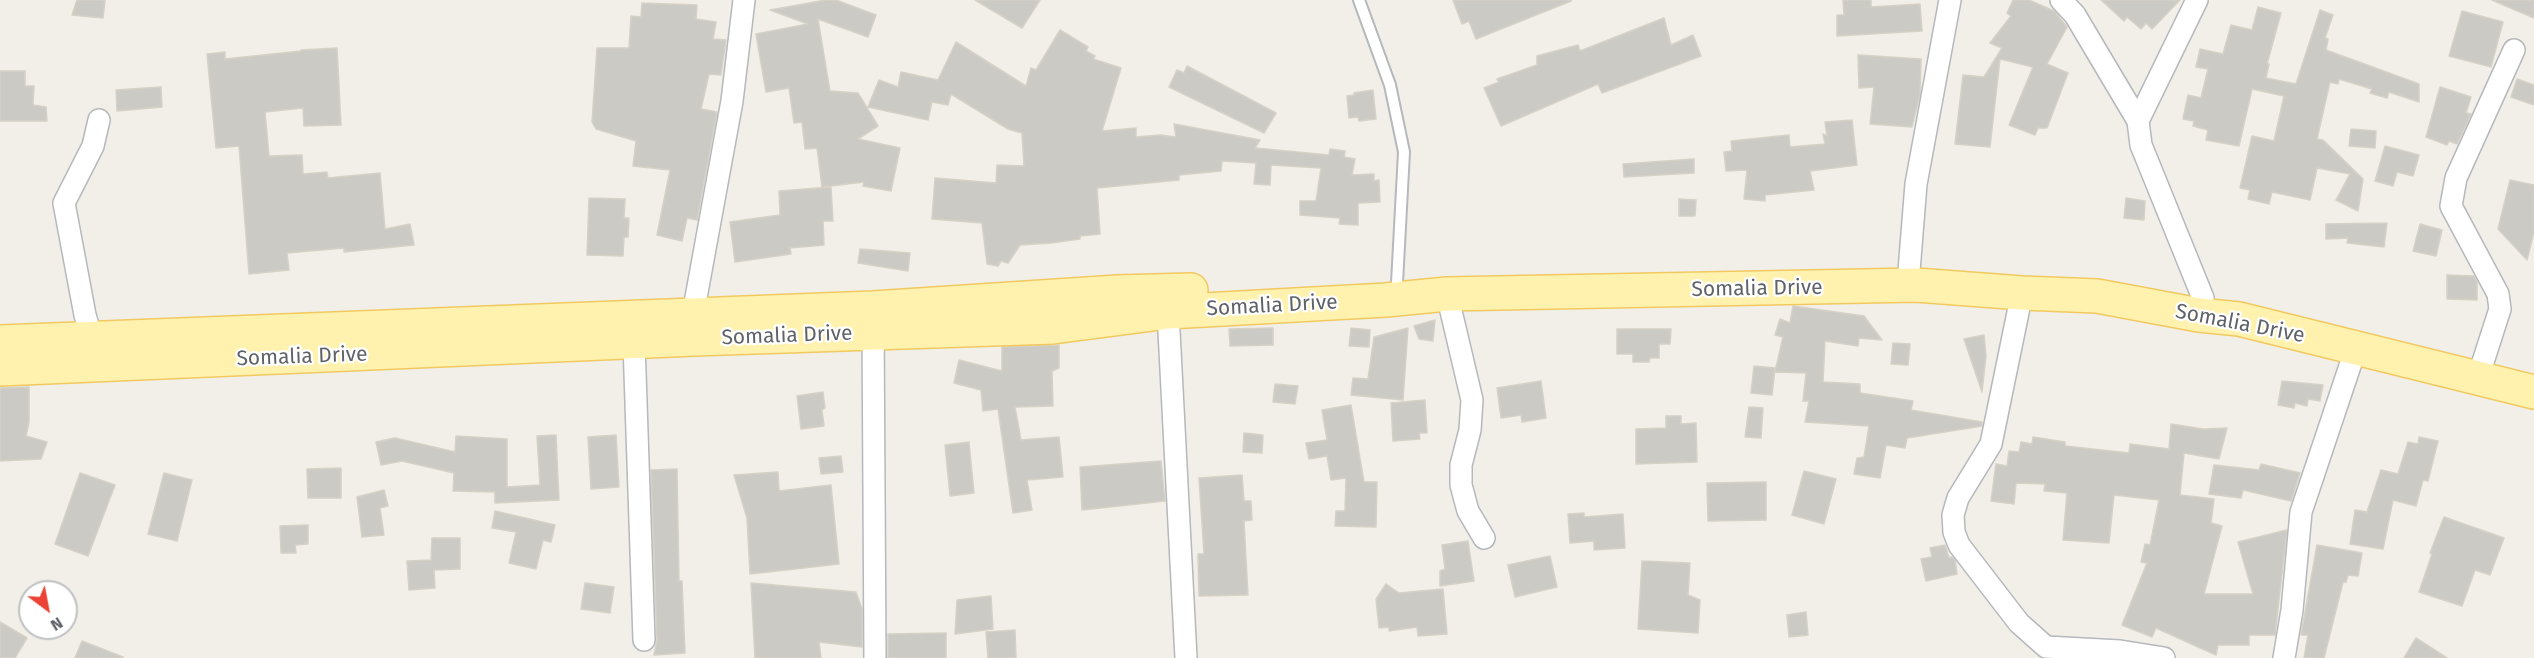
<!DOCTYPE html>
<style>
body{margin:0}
#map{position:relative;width:2534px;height:658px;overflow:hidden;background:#f1efe8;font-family:"Fira Sans",sans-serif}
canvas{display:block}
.north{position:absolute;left:18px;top:580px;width:60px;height:60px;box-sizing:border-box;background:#fff;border:2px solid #bfc1c3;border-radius:50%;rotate:148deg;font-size:16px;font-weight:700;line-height:24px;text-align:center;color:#5f6368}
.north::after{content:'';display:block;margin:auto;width:21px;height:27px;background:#ea4335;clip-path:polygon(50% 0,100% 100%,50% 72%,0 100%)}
</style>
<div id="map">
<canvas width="2534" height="658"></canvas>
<div class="north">N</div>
</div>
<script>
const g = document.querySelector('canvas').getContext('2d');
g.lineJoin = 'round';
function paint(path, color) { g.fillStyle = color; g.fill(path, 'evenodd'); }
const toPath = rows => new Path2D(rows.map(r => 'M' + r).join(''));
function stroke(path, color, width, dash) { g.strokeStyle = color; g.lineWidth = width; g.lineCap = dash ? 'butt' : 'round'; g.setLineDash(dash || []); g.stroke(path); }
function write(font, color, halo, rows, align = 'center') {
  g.font = font + ' "Fira Sans",sans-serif'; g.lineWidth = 4.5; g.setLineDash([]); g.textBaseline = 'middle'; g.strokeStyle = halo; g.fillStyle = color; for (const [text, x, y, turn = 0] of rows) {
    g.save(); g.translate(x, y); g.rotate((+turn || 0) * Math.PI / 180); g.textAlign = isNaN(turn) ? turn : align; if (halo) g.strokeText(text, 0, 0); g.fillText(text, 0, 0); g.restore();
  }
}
const building = toPath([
 [77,0,105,0,103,18,72,15,77,0],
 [826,0,836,0,876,15,868,37,818,19,830,91,858,93,878,126,858,139,900,148,891,191,863,186,864,182,822,187,817,148,805,149,802,122,794,123,789,88,766,92,756,34,808,24,770,10,826,0],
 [975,0,1040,0,1022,28,975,0],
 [1453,0,1571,0,1571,1,1476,39,1469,21,1462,24,1453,0],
 [1843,0,1871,0,1871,7,1920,4,1922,31,1837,36,1837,15,1844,15,1843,0],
 [2013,0,2029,0,2054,11,2067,27,2047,64,2068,73,2047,128,2038,128,2035,135,2009,125,2033,67,2000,59,1990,147,1955,144,1963,75,1984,77,2002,48,1990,43,2011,16,2007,13,2013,0],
 [2101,0,2180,0,2152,29,2146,23,2141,29,2127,17,2124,21,2101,0],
 [2492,0,2534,0,2534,18,2492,0],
 [642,3,697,5,696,19,716,22,713,39,726,40,721,75,709,74,701,109,717,112,697,220,687,218,682,241,657,235,670,170,633,166,636,141,596,129,592,122,597,48,629,48,631,16,641,17,642,3],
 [2258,7,2281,13,2267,64,2269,64,2266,78,2296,84,2320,10,2333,15,2325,38,2328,39,2326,50,2419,84,2419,102,2389,92,2387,98,2370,93,2372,89,2339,79,2338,84,2330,82,2317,139,2323,140,2363,179,2358,211,2336,200,2350,174,2317,168,2310,200,2272,192,2269,204,2248,199,2250,190,2240,188,2252,136,2274,141,2284,96,2252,89,2239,146,2206,140,2208,130,2193,126,2194,121,2183,119,2188,95,2201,98,2208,69,2196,67,2200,49,2223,54,2231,25,2252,30,2258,7],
 [2462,11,2503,22,2491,67,2449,56,2462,11],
 [1664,18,1671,45,1693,35,1701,56,1602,93,1598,84,1501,126,1484,88,1499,82,1497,79,1537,65,1537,56,1578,45,1580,51,1664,18],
 [1060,30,1088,47,1086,51,1095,56,1093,59,1121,68,1102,131,1136,128,1136,137,1160,135,1176,137,1174,124,1260,140,1255,148,1329,155,1330,149,1345,151,1344,157,1355,159,1352,175,1374,174,1374,181,1379,180,1380,202,1358,203,1358,225,1339,224,1340,218,1300,215,1300,201,1316,201,1321,168,1271,165,1270,185,1254,184,1256,163,1222,161,1221,171,1179,175,1179,180,1097,188,1100,234,1080,236,1080,239,1051,243,1020,245,1008,263,1001,261,998,266,987,264,982,223,932,219,935,178,996,183,997,165,1024,166,1022,133,1008,129,951,94,948,105,932,102,928,120,868,107,879,80,898,87,901,72,938,80,956,42,1026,86,1031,68,1036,70,1060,30],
 [337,48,341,125,304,126,303,108,265,112,269,156,302,155,303,174,327,172,328,178,380,173,385,229,410,224,414,245,344,252,344,248,287,253,289,270,249,274,239,146,216,148,207,54,225,52,225,59,301,51,301,50,337,48],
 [1858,55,1921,59,1920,94,1912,127,1870,124,1874,87,1859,88,1858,55],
 [1187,66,1276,113,1264,133,1169,87,1177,70,1184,73,1187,66],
 [0,71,25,71,25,86,34,86,33,105,46,107,47,121,0,121,0,71],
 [2517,79,2534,85,2534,105,2511,97,2517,79],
 [161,87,162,107,117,111,116,90,161,87],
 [2440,87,2471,97,2466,113,2471,114,2457,144,2449,141,2447,145,2426,137,2440,87],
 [1373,90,1376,119,1359,121,1358,117,1349,118,1347,96,1354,95,1354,93,1373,90],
 [1852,120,1857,165,1810,171,1814,190,1765,195,1765,201,1744,199,1747,170,1726,171,1724,152,1732,151,1731,141,1789,135,1790,147,1825,144,1823,134,1827,136,1825,122,1852,120],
 [2351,129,2376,131,2375,148,2349,146,2351,129],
 [2385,146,2419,155,2413,176,2397,172,2393,186,2375,181,2385,146],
 [1694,159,1694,173,1624,177,1623,164,1694,159],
 [2510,180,2534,185,2534,232,2527,260,2498,229,2510,180],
 [831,187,833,221,823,221,824,245,790,248,791,254,735,262,730,222,780,215,779,191,831,187],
 [589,198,625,199,624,218,629,218,628,237,624,237,623,256,587,255,589,198],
 [2126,198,2145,201,2144,220,2124,218,2126,198],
 [1679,199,1696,200,1695,216,1679,216,1679,199],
 [2387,223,2384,247,2347,243,2348,238,2326,239,2326,224,2387,223],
 [2420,224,2442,230,2436,256,2413,251,2420,224],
 [860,249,910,253,908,271,858,263,860,249],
 [2447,275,2474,276,2477,282,2477,300,2447,299,2447,275],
 [1793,306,1864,316,1882,340,1859,338,1858,346,1825,341,1823,382,1860,384,1860,393,1913,401,1911,410,1982,422,1982,426,1907,438,1905,448,1886,445,1880,478,1854,474,1857,458,1864,457,1869,426,1805,422,1809,401,1803,401,1806,373,1775,372,1783,337,1775,335,1780,319,1790,323,1793,306],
 [1435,320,1433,341,1419,339,1414,326,1435,320],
 [1273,328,1273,345,1230,346,1229,329,1273,328],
 [1351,328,1370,330,1369,347,1349,346,1351,328],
 [1408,328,1403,400,1351,395,1353,378,1368,379,1374,337,1408,328],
 [1617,329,1671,329,1670,344,1659,344,1659,358,1650,358,1649,362,1633,362,1633,354,1617,354,1617,329],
 [1984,335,1986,356,1982,392,1964,339,1984,335],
 [1893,343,1910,344,1908,365,1891,364,1893,343],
 [1059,345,1059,368,1052,371,1053,406,1015,407,1021,440,1059,437,1063,477,1027,480,1032,510,1013,513,998,409,983,411,981,390,954,383,959,360,1002,371,1002,347,1059,345],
 [1754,366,1775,368,1772,395,1751,393,1754,366],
 [1541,381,1546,418,1522,422,1521,415,1501,418,1497,388,1541,381],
 [2282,381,2323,385,2320,401,2308,399,2307,406,2295,403,2294,408,2278,405,2282,381],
 [1275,384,1298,386,1295,404,1273,402,1275,384],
 [29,387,29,422,26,436,47,442,41,459,0,461,0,388,29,387],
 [823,392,825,408,822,410,824,426,801,429,797,396,823,392],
 [1425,400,1427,433,1419,433,1420,439,1393,441,1391,403,1425,400],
 [1351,405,1364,482,1377,482,1376,527,1335,526,1336,511,1345,511,1346,478,1331,480,1327,456,1309,459,1306,443,1327,440,1322,410,1351,405],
 [1749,407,1763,408,1761,438,1745,437,1749,407],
 [1666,416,1681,416,1681,424,1696,423,1697,462,1636,464,1636,429,1666,428,1666,416],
 [2171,424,2203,429,2227,428,2219,459,2184,453,2180,495,2214,499,2211,523,2222,526,2204,594,2253,594,2238,542,2287,530,2275,635,2249,635,2249,645,2218,645,2216,655,2156,628,2152,637,2122,625,2147,563,2141,562,2145,544,2150,545,2159,500,2114,495,2109,543,2063,540,2067,493,2044,491,2045,484,2016,483,2014,504,1991,501,1996,464,2007,466,2009,451,2019,452,2021,442,2032,444,2033,437,2065,442,2065,446,2129,453,2130,444,2169,449,2171,424],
 [1244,433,1263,435,1262,453,1243,452,1244,433],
 [556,435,559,500,495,503,495,492,453,491,454,473,402,461,381,465,376,442,395,438,455,452,456,436,507,439,507,487,540,485,537,436,556,435],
 [616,435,619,487,591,489,588,437,616,435],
 [2419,437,2438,441,2428,481,2423,480,2416,506,2393,500,2383,549,2350,544,2355,510,2367,512,2381,470,2398,474,2408,442,2418,444,2419,437],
 [969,442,974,493,950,496,945,445,969,442],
 [841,456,843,472,821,474,819,458,841,456],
 [1161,461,1165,501,1082,510,1080,467,1161,461],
 [2261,464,2300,473,2291,501,2243,490,2241,498,2209,494,2214,465,2259,470,2261,464],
 [341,468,341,498,308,498,307,469,341,468],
 [677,469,679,581,682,581,685,653,654,655,657,640,651,470,677,469],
 [1804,471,1836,479,1824,524,1792,515,1804,471],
 [778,472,779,491,831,485,839,564,750,574,747,518,734,475,778,472],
 [80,473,115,485,88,556,55,544,80,473],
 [164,473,192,480,177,541,148,534,164,473],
 [1242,475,1244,501,1251,501,1252,520,1244,521,1248,595,1199,596,1198,554,1204,554,1199,478,1242,475],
 [1766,482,1766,520,1708,521,1707,483,1766,482],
 [384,490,388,506,380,508,384,535,362,537,357,497,384,490],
 [495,511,555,525,551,542,543,540,536,569,509,563,516,532,492,528,495,511],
 [1584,513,1584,517,1623,514,1625,548,1594,550,1594,541,1570,543,1568,514,1584,513],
 [2444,517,2504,538,2490,575,2475,570,2462,606,2419,592,2432,554,2430,553,2444,517],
 [308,525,308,544,295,545,296,553,281,553,280,526,308,525],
 [432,538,460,538,460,569,434,570,435,588,409,590,407,561,431,560,432,538],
 [1468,541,1474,581,1440,586,1440,571,1445,569,1442,545,1468,541],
 [1945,545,1949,558,1952,557,1955,560,1957,574,1926,581,1921,559,1932,557,1930,548,1945,545],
 [2317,545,2362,553,2358,576,2348,575,2346,582,2343,582,2324,658,2304,658,2308,635,2301,635,2317,545],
 [1550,556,1557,587,1515,597,1508,565,1550,556],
 [1642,561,1690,563,1688,595,1700,600,1698,633,1638,629,1642,561],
 [585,583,614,587,610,613,581,609,585,583],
 [751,583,856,592,862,609,862,647,819,642,821,658,755,658,751,583],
 [1386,584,1399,593,1443,589,1447,634,1418,636,1417,627,1389,631,1389,627,1379,628,1376,599,1386,584],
 [991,596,993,629,955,634,957,600,991,596],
 [1806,612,1808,635,1789,637,1787,615,1806,612],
 [0,622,27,638,15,658,0,658,0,622],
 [1015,630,1016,658,988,658,986,632,1015,630],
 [946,633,946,658,888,658,888,634,946,633],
 [2416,638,2447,658,2404,658,2416,638],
 [82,641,123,657,123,658,75,658,82,641]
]);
paint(building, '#cccac5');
stroke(building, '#d6d1c6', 1.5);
const service = toPath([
 [1359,0,1390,85,1404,152,1397,283]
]);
const minor = toPath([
 [2061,0,2075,15,2138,121],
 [2197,0,2138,121,2141,145,2203,298,2199,315],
 [1909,271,1916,184,1950,0],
 [2022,293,1991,444,1958,498,1953,515,1954,532,1959,545,2019,623,2046,647,2120,651,2164,658],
 [1447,294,1472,400,1470,430,1461,465,1461,485,1468,511,1484,538],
 [1168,312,1186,658],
 [693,314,732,101,744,0],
 [873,323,875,658],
 [92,339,85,315,64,203,93,146,99,120],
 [634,343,644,640],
 [2482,365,2500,309,2498,294,2451,206,2456,178,2514,50],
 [2284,658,2292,610,2301,512,2356,348]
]);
const primary = toPath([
 [0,342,873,308,1118,292,1191,290],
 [0,369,694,339,1053,327,1168,312,1386,300,1447,294,1916,285,2022,293,2097,296,2199,315,2239,319,2534,392]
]);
stroke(service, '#b5b8bc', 14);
stroke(minor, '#b5b8bc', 24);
stroke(primary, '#f2c960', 36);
stroke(service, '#fff', 10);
stroke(minor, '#fff', 21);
stroke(primary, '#fff2af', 33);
write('21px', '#5f6368', '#fff', [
 ["Somalia Drive",1757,289,-1],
 ["Somalia Drive",1272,306,-3],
 ["Somalia Drive",2240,324,11],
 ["Somalia Drive",787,336,-2],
 ["Somalia Drive",302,357,-2]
]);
</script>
